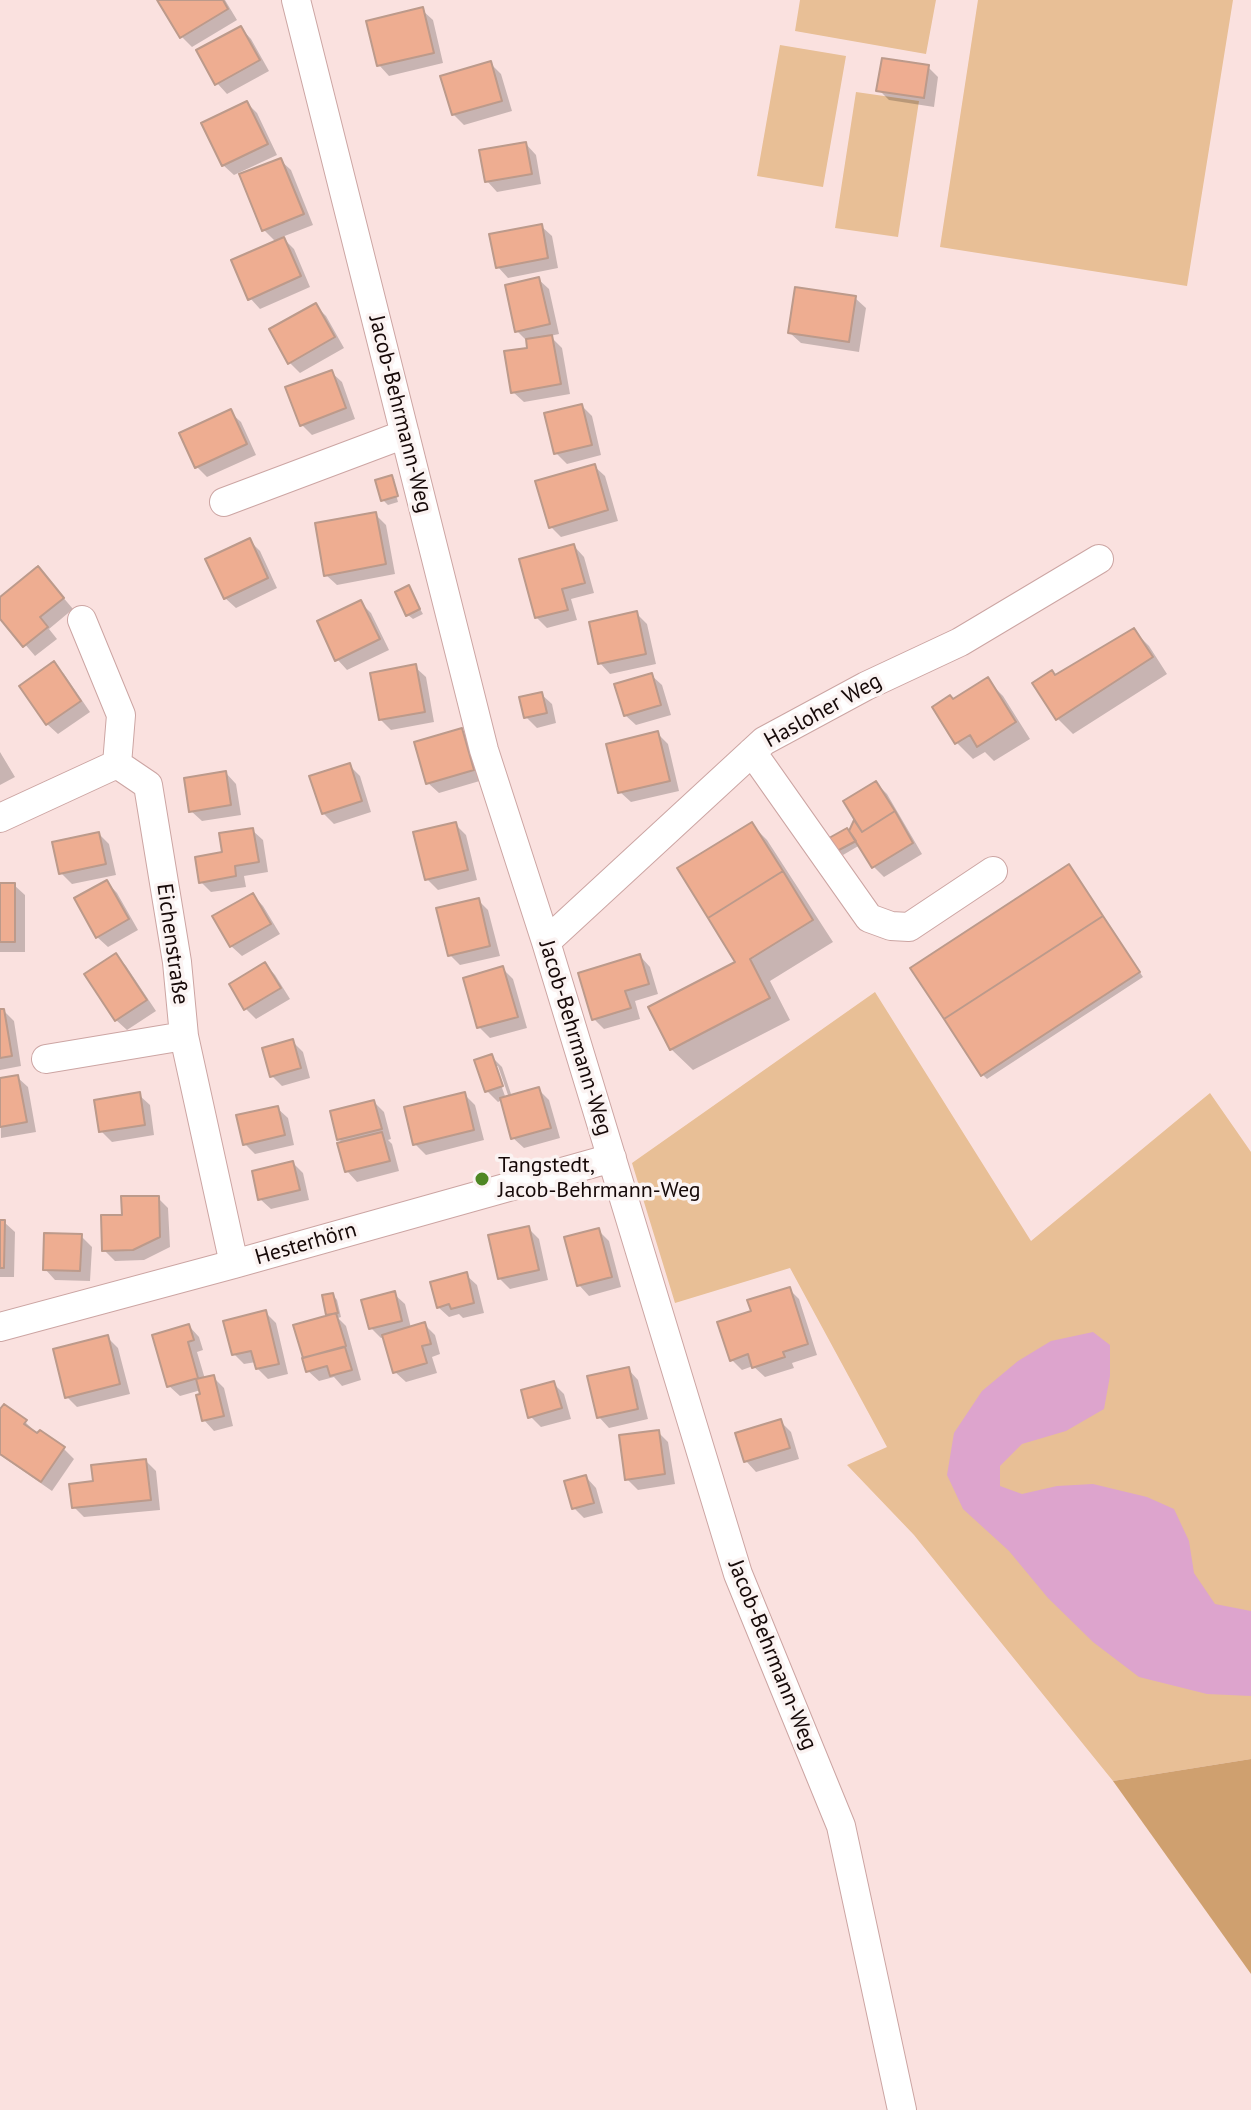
<!DOCTYPE html>
<meta charset="utf-8">
<style>
body{margin:0}
canvas{display:block;background:#fae1df}
</style>
<canvas width="1251" height="2110"></canvas>
<script>
const g = document.querySelector('canvas').getContext('2d');
g.lineJoin = 'round';
function paint(path, color) { g.fillStyle = color; g.fill(path, 'evenodd'); }
const toPath = rows => new Path2D(rows.map(r => 'M' + r).join(''));
function stroke(path, color, width, dash) { g.strokeStyle = color; g.lineWidth = width; g.lineCap = dash ? 'butt' : 'round'; g.setLineDash(dash || []); g.stroke(path); }
function write(font, color, halo, rows, align = 'center') {
  g.font = font + ' "PT Sans",sans-serif'; g.lineWidth = 7; g.setLineDash([]); g.textBaseline = 'middle'; g.strokeStyle = halo; g.fillStyle = color; for (const [text, x, y, turn = 0] of rows) {
    g.save(); g.translate(x, y); g.rotate((+turn || 0) * Math.PI / 180); g.textAlign = isNaN(turn) ? turn : align; if (halo) g.strokeText(text, 0, 0); g.fillText(text, 0, 0); g.restore();
  }
}
paint(toPath([
 [800,0,936,0,926,54,795,31],
 [978,0,1233,0,1187,286,940,247],
 [780,45,846,56,823,187,757,176],
 [856,92,919,101,898,237,835,228],
 [875,992,1031,1241,1210,1093,1251,1152,1251,1759,1113,1781,914,1535,847,1465,887,1447,790,1268,675,1303,632,1163]
]), '#e8bf96');
paint(toPath([
 [1251,1759,1251,1974,1113,1781]
]), '#cfa06f');
paint(toPath([
 [1093,1332,1110,1345,1110,1376,1104,1409,1066,1431,1022,1444,1000,1466,1000,1486,1022,1494,1057,1486,1093,1484,1147,1497,1174,1509,1189,1541,1194,1573,1215,1604,1251,1611,1251,1696,1207,1694,1139,1677,1093,1642,1048,1598,1009,1551,963,1509,947,1475,954,1433,982,1391,1018,1361,1051,1341]
]), '#dda4cd');
paint(toPath([
 [159,0,225,0,237,20,192,47,182,37],
 [422,10,433,20,443,63,389,76,379,65],
 [241,28,251,39,269,71,227,94,217,83],
 [491,64,501,74,512,111,464,125,453,114],
 [928,67,938,77,934,107,889,100,879,90],
 [247,103,257,113,277,155,234,175,223,165],
 [526,144,536,155,541,184,497,192,487,181],
 [280,160,291,170,313,225,282,237,294,249,310,287,260,309,250,298,276,242,264,230],
 [541,226,552,236,558,268,508,278,498,267],
 [538,279,549,289,559,334,550,336,562,348,570,394,524,402,513,392,530,349,528,342,517,331],
 [855,298,866,308,859,352,801,343,790,333],
 [315,305,326,316,344,348,300,373,289,362],
 [331,372,342,382,355,419,312,435,302,425],
 [582,406,592,416,601,455,567,464,556,453],
 [230,412,241,422,256,455,207,477,196,466],
 [594,466,605,476,618,521,561,537,551,527],
 [392,478,395,480,392,480,398,502,388,505,383,500],
 [375,514,386,525,395,574,337,585,326,575],
 [250,541,260,551,277,588,236,608,225,598],
 [574,546,584,557,594,593,571,599,577,620,547,628,536,617],
 [38,568,73,609,49,629,57,639,35,656,0,615,0,599],
 [408,588,423,614,413,619,408,615],
 [361,603,371,613,389,650,347,670,337,659],
 [637,614,647,624,656,664,610,674,600,663],
 [1133,630,1149,646,1167,674,1073,734,1057,718,1056,677],
 [54,664,64,674,90,712,58,734,47,724],
 [415,667,426,677,434,722,391,730,380,719],
 [651,675,662,685,671,715,636,725,625,715],
 [987,680,1003,696,1030,739,994,761,985,752,973,759,957,743,934,707,953,701],
 [541,694,552,704,556,723,537,728,526,717],
 [461,730,472,741,483,780,439,793,428,783],
 [658,734,668,744,679,791,631,802,620,792],
 [0,752,15,777,0,785],
 [349,765,360,776,371,812,334,824,323,813],
 [226,773,236,784,241,815,202,821,191,811],
 [876,783,887,794,922,854,884,877,874,867,860,845,843,855,838,850,850,833],
 [455,824,466,835,477,880,438,890,427,879],
 [751,824,767,840,833,942,770,981,790,1020,693,1070,671,1049,738,962],
 [252,830,263,840,268,872,244,876,246,887,211,892,201,882,224,854],
 [99,834,109,844,116,875,72,884,61,873],
 [1073,871,1143,977,987,1079,982,1074],
 [107,882,117,893,138,930,108,947,97,937],
 [0,885,14,885,25,895,25,952,0,952],
 [253,895,263,906,280,934,242,956,231,946],
 [478,900,488,910,500,956,460,965,450,955],
 [116,955,126,966,156,1011,127,1030,116,1020],
 [640,956,650,967,658,994,635,1001,640,1019,604,1029,594,1019],
 [265,964,275,975,290,999,256,1019,246,1009],
 [502,968,513,979,527,1028,490,1038,479,1027],
 [0,1011,4,1011,14,1021,21,1066,0,1070],
 [292,1041,303,1052,310,1078,282,1086,272,1076],
 [491,1056,502,1067,512,1097,538,1089,549,1100,560,1138,524,1148,513,1138,502,1100,498,1102,487,1091],
 [494,1066,498,1066,508,1095,505,1096],
 [17,1077,28,1087,36,1132,1,1138,0,1080],
 [464,1094,475,1105,484,1140,426,1155,415,1144],
 [139,1095,150,1105,154,1135,112,1142,101,1131],
 [374,1102,384,1112,391,1139,388,1140,392,1144,399,1171,357,1182,347,1171,343,1144,339,1139],
 [277,1108,288,1118,294,1145,255,1154,245,1144],
 [293,1163,303,1173,309,1200,271,1209,260,1199],
 [158,1198,168,1208,170,1247,144,1260,115,1261,104,1250,124,1217],
 [0,1222,4,1222,15,1232,14,1277,0,1277],
 [528,1228,539,1239,548,1280,510,1289,499,1278],
 [598,1230,609,1241,621,1287,589,1296,579,1285],
 [81,1236,92,1247,90,1281,55,1280,45,1269],
 [466,1275,477,1285,484,1313,463,1318,459,1314,449,1317,438,1307],
 [789,1289,799,1299,817,1355,792,1363,794,1368,765,1377,753,1366,742,1370,731,1359,754,1313],
 [394,1294,405,1304,411,1328,424,1324,435,1335,440,1354,432,1357,437,1373,406,1382,395,1372,385,1337,381,1338,371,1328],
 [333,1295,337,1300,341,1317,338,1318,346,1326,361,1380,342,1386,334,1377,319,1381,308,1371,296,1326,331,1317,328,1314],
 [265,1312,276,1323,288,1374,268,1379,257,1368,256,1362,244,1364,234,1354],
 [189,1326,199,1337,203,1350,197,1352,205,1379,213,1377,224,1388,233,1426,214,1431,204,1420,201,1390,180,1396,169,1386],
 [108,1338,118,1348,130,1394,77,1407,67,1397],
 [628,1369,638,1380,648,1419,609,1428,599,1417],
 [553,1383,564,1394,571,1419,541,1427,530,1416],
 [0,1413,25,1422,36,1432,34,1434,63,1448,74,1459,52,1491,0,1455],
 [780,1421,791,1432,799,1459,756,1472,746,1461],
 [658,1432,668,1442,675,1484,638,1490,627,1479],
 [146,1461,156,1471,160,1510,84,1517,74,1507,95,1483],
 [586,1477,596,1488,603,1513,584,1518,574,1508]
]), '#0003');
const building = toPath([
 [157,0,223,0,228,9,180,38,157,0],
 [423,7,434,53,377,66,366,21,423,7],
 [241,26,260,60,215,85,196,50,241,26],
 [882,58,929,65,924,98,876,91,882,58],
 [491,61,502,101,452,115,440,76,491,61],
 [247,101,268,144,222,166,201,123,247,101],
 [526,142,532,174,485,182,479,150,526,142],
 [281,158,304,214,262,231,239,174,281,158],
 [542,224,548,258,496,268,489,234,542,224],
 [284,237,301,276,248,300,231,260,284,237],
 [539,277,550,324,515,332,505,285,539,277],
 [795,287,856,296,849,342,788,333,795,287],
 [316,303,335,337,288,364,269,329,316,303],
 [552,335,561,384,511,393,504,351,527,348,526,339,552,335],
 [332,370,346,408,300,426,285,387,332,370],
 [582,404,592,445,554,454,544,413,582,404],
 [231,409,247,444,195,468,179,433,231,409],
 [595,464,608,510,549,528,535,481,595,464],
 [392,475,398,496,381,501,375,480,392,475],
 [376,512,386,564,324,576,315,523,376,512],
 [250,538,268,578,224,599,205,559,250,538],
 [574,544,585,583,562,589,568,610,535,618,519,559,574,544],
 [38,566,64,598,40,617,48,627,23,647,0,619,0,597,38,566],
 [409,585,420,609,406,616,395,592,409,585],
 [361,600,380,639,335,661,317,621,361,600],
 [637,611,646,654,598,664,589,622,637,611],
 [1134,628,1153,657,1056,720,1032,683,1052,670,1055,675,1134,628],
 [54,661,81,701,46,725,19,686,54,661],
 [416,664,425,712,379,720,370,673,416,664],
 [652,673,661,705,624,716,614,684,652,673],
 [988,677,1016,722,977,747,970,735,955,744,932,707,950,695,953,699,988,677],
 [542,692,547,713,524,718,519,697,542,692],
 [462,728,474,770,426,784,414,742,462,728],
 [658,731,670,781,618,793,606,744,658,731],
 [350,763,362,801,322,814,309,776,350,763],
 [226,771,231,805,189,812,184,778,226,771],
 [876,781,895,811,862,832,843,801,876,781],
 [895,811,913,843,872,868,849,831,854,820,862,832,895,811],
 [456,822,468,870,425,880,413,832,456,822],
 [752,822,783,871,708,918,677,868,752,822],
 [253,828,259,862,235,866,236,876,199,883,195,857,222,852,219,833,253,828],
 [847,828,856,841,837,851,829,838,847,828],
 [99,832,106,864,59,874,52,842,99,832],
 [1069,864,1103,916,944,1019,910,968,1069,864],
 [783,871,813,920,750,959,770,998,670,1050,648,1007,735,962,708,918,783,871],
 [107,880,129,919,96,938,74,898,107,880],
 [0,883,15,883,15,942,0,942,0,883],
 [253,893,271,924,230,947,212,916,253,893],
 [479,898,490,946,448,956,436,908,479,898],
 [1103,916,1140,972,981,1076,944,1019,1103,916],
 [116,953,147,1000,115,1021,84,974,116,953],
 [640,954,649,984,625,991,631,1008,592,1020,578,973,640,954],
 [265,962,281,988,244,1010,229,984,265,962],
 [503,966,518,1017,477,1028,463,978,503,966],
 [0,1009,4,1009,12,1056,0,1058,0,1009],
 [293,1039,301,1068,270,1077,262,1048,293,1039],
 [492,1054,503,1086,485,1092,474,1060,492,1054],
 [18,1075,27,1122,0,1127,0,1078,18,1075],
 [539,1087,551,1128,511,1139,500,1098,539,1087],
 [140,1092,145,1125,99,1132,94,1100,140,1092],
 [465,1092,474,1130,413,1145,404,1107,465,1092],
 [374,1100,382,1129,337,1140,330,1111,374,1100],
 [278,1106,285,1135,243,1145,236,1115,278,1106],
 [382,1132,390,1161,345,1172,337,1143,382,1132],
 [293,1161,300,1190,258,1200,252,1171,293,1161],
 [121,1196,159,1196,160,1237,133,1250,102,1251,101,1215,122,1215,121,1196],
 [0,1220,5,1220,4,1268,0,1268,0,1220],
 [529,1226,539,1270,498,1279,488,1235,529,1226],
 [599,1228,612,1277,577,1286,564,1237,599,1228],
 [44,1233,82,1234,80,1271,43,1270,44,1233],
 [467,1272,474,1303,451,1309,449,1304,437,1308,430,1282,467,1272],
 [790,1287,808,1344,783,1352,785,1357,752,1368,748,1354,730,1361,717,1322,751,1311,747,1300,790,1287],
 [395,1291,402,1321,369,1329,361,1300,395,1291],
 [333,1293,338,1313,326,1315,322,1295,333,1293],
 [266,1310,279,1364,256,1369,251,1351,232,1355,223,1321,266,1310],
 [336,1313,346,1346,303,1358,293,1325,336,1313],
 [425,1322,431,1344,422,1346,427,1363,393,1373,382,1335,425,1322],
 [189,1324,194,1340,188,1342,198,1378,167,1387,152,1335,189,1324],
 [108,1335,120,1384,65,1398,53,1349,108,1335],
 [345,1347,352,1370,330,1376,327,1366,306,1372,302,1358,345,1347],
 [629,1367,638,1409,597,1418,587,1376,629,1367],
 [214,1375,224,1416,202,1421,196,1395,200,1394,196,1379,214,1375],
 [554,1381,562,1408,528,1418,521,1390,554,1381],
 [4,1404,27,1420,24,1424,37,1433,40,1430,65,1447,41,1482,0,1454,0,1409,4,1404],
 [781,1419,790,1448,744,1462,735,1433,781,1419],
 [659,1430,665,1474,625,1480,619,1435,659,1430],
 [146,1459,151,1500,72,1508,69,1484,93,1481,91,1465,146,1459],
 [586,1475,594,1503,572,1509,564,1481,586,1475]
]);
paint(building, '#eead91');
stroke(building, '#bc9a8b', 2);
const minor = toPath([
 [296,0,484,750,546,942,738,1574,841,1826,902,2110],
 [224,502,405,434],
 [82,620,121,715,117,764],
 [752,752,869,918,891,926,909,927,993,871],
 [0,818,117,764,148,785,177,962,184,1036,234,1264],
 [546,942,764,741,866,686,960,642,1099,559],
 [46,1059,184,1036],
 [0,1327,234,1264,612,1158]
]);
stroke(minor, '#cca5a3', 30);
stroke(minor, '#fff', 28);
for (const [x, y, r, color] of [
 [482,1179,8,"#4e8723"]
]) { const dot = new Path2D(); dot.arc(x, y, r, 0, 2 * Math.PI); g.fillStyle = color; g.fill(dot); stroke(dot, '#fbf3f2', 3); }
write('22px', '#160908', '#fbf3f2', [
 ["Jacob-Behrmann-Weg",400,414,76],
 ["Hasloher Weg",823,711,-29],
 ["Eichenstraße",172,944,82],
 ["Jacob-Behrmann-Weg",575,1038,73],
 ["Hesterhörn",306,1244,-16],
 ["Jacob-Behrmann-Weg",772,1655,68]
]);
write('22px', '#160908', '#fbf3f2', [
 ["Tangstedt,",498,1166],
 ["Jacob-Behrmann-Weg",498,1191]
], 'left');
</script>
